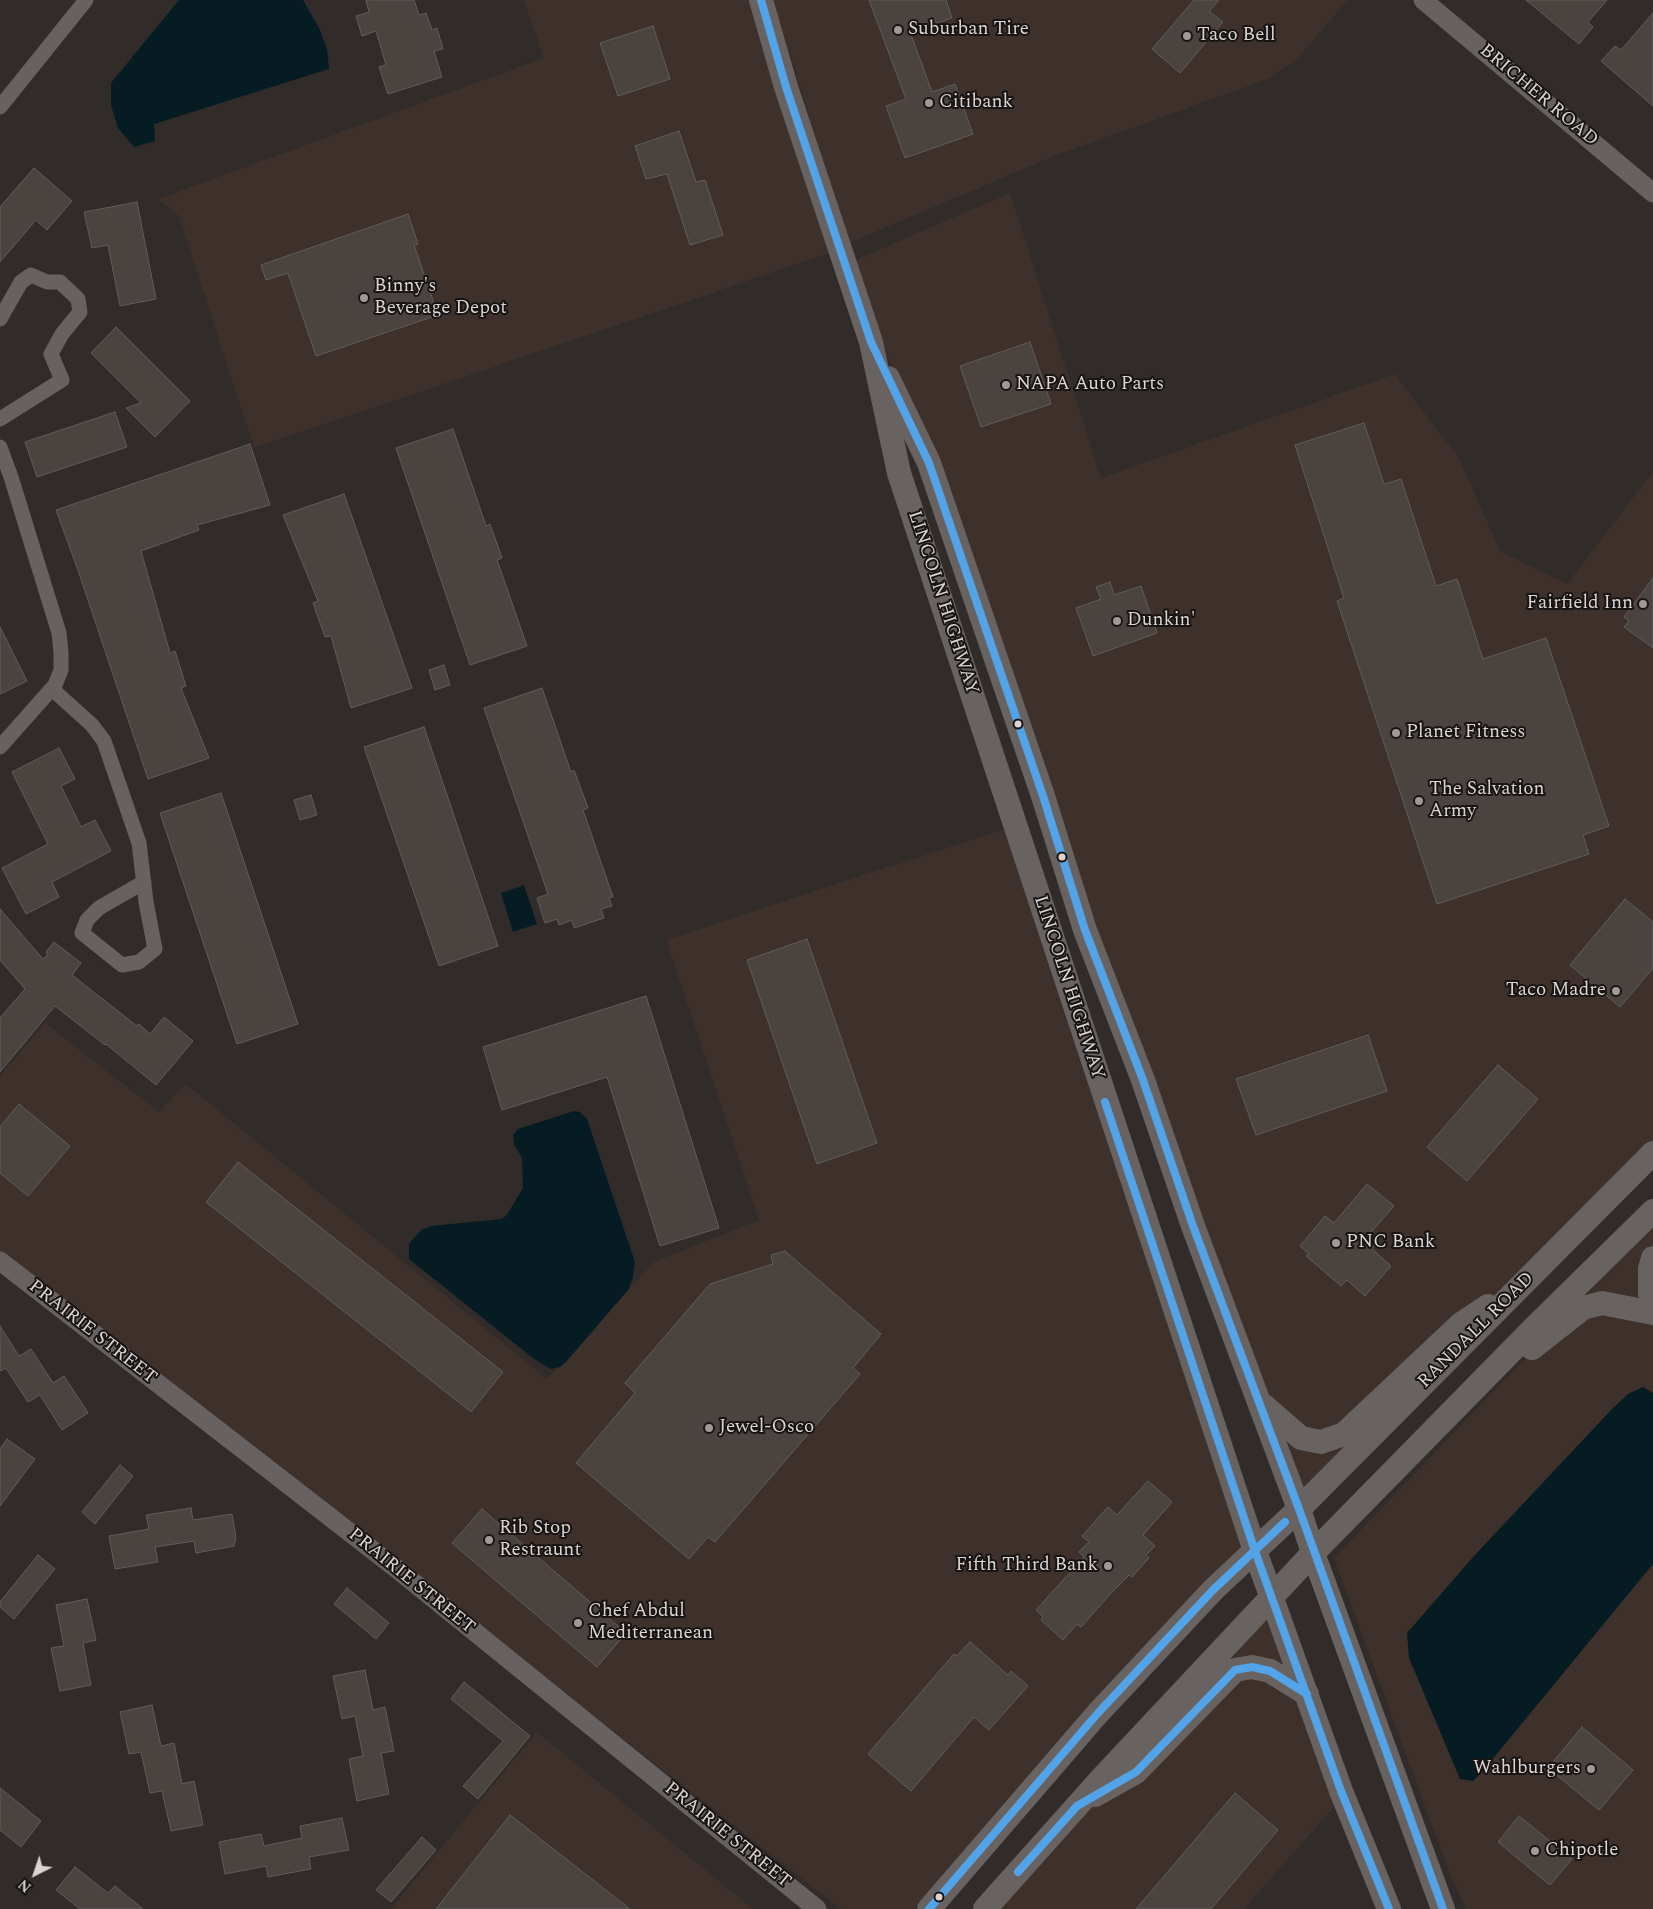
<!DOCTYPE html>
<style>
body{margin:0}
#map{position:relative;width:1653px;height:1909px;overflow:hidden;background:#312c2a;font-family:Spectral,serif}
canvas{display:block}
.north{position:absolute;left:10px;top:1849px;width:50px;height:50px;-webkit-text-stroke:4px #181413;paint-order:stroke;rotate:221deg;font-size:14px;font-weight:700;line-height:20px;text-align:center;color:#dad4d2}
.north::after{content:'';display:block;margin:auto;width:18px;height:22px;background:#dad4d2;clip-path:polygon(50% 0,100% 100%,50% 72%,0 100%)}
</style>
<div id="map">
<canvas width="1653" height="1909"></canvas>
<div class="north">N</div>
</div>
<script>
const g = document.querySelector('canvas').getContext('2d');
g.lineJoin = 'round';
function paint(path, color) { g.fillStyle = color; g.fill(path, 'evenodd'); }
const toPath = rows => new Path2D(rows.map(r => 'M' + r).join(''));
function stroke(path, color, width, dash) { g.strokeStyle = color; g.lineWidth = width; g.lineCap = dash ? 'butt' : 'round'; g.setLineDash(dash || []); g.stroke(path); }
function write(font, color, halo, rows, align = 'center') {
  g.font = font + ' Spectral,serif'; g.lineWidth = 4; g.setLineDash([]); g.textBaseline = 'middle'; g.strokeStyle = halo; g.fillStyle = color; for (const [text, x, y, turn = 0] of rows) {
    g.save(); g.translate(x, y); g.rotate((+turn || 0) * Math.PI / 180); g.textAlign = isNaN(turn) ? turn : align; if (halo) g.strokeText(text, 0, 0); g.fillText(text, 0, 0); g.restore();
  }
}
paint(toPath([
 [524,0,751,0,833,252,254,448,179,216,158,199,544,58],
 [773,0,1348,0,1297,59,1268,79,1054,156,849,243],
 [1010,193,1101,478,1395,374,1459,458,1500,551,1567,584,1653,472,1653,1144,1302,1491,1204,1232,853,261],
 [1007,828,1242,1549,919,1909,841,1909,0,1252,0,1076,45,1023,159,1112,186,1084,547,1379,654,1262,759,1220,666,940],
 [1653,1228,1653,1909,1466,1909,1451,1877,1334,1558,1611,1269],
 [1271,1606,1340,1800,1244,1909,992,1909],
 [537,1732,753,1909,391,1909]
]), '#3e302b');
paint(toPath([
 [179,0,303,0,320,30,327,49,329,69,154,124,155,141,134,147,118,128,111,105,111,83],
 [524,885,537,924,513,932,501,893],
 [574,1111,580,1112,587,1119,635,1262,633,1277,628,1290,566,1362,560,1367,551,1369,534,1359,409,1259,409,1244,421,1230,431,1226,501,1219,506,1216,523,1188,522,1158,514,1144,513,1135,518,1129],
 [1643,1387,1653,1393,1653,1564,1482,1772,1473,1781,1460,1779,1409,1658,1407,1633,1473,1557,1612,1409,1628,1394]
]), '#061c23');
const building = toPath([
 [366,0,414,0,419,15,426,13,432,30,437,28,443,49,434,51,442,77,388,94,379,67,386,65,376,31,362,36,356,16,369,12,366,0],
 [869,0,946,0,952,18,910,32,932,92,955,84,973,134,905,158,886,106,906,99,869,0],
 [1194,0,1219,0,1209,11,1223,22,1180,73,1152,49,1194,0],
 [1526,0,1607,0,1588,22,1593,27,1579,44,1526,0],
 [1653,13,1653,106,1601,61,1615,46,1621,50,1653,13],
 [653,26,670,79,618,96,600,43,653,26],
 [679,131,696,182,705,180,723,235,690,245,667,174,646,179,635,146,679,131],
 [34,168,72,201,47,230,36,220,0,262,0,207,34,168],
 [137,202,156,299,120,306,108,245,92,248,84,212,137,202],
 [408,214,418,244,414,245,438,315,316,356,288,273,266,280,261,265,408,214],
 [116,327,190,401,155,437,126,408,141,403,91,353,116,327],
 [1030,342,1051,404,981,427,960,366,1030,342],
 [115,412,127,447,37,477,25,442,115,412],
 [1364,423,1384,484,1401,479,1436,586,1457,579,1483,659,1546,638,1609,826,1583,835,1589,854,1437,904,1337,601,1344,598,1295,445,1364,423],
 [453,429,486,526,490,524,502,558,497,560,527,646,470,665,396,448,453,429],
 [250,444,270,505,197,525,199,530,141,551,170,653,175,651,186,686,181,688,209,758,148,779,78,570,56,510,250,444],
 [344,494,412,688,351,708,331,636,325,637,313,603,318,601,283,515,344,494],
 [1653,578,1653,648,1624,627,1629,621,1624,617,1653,578],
 [1110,582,1114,595,1141,586,1157,633,1093,656,1076,608,1101,599,1096,587,1110,582],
 [0,627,27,681,0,694,0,627],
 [444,665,450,685,435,690,429,670,444,665],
 [542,688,571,772,574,770,588,808,583,810,613,897,609,898,612,906,601,909,604,918,574,928,572,920,559,925,557,919,545,923,537,898,548,894,484,708,542,688],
 [424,727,498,946,439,966,364,747,424,727],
 [59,748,75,779,61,786,81,827,95,820,111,851,52,882,59,897,26,914,2,868,48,844,12,772,59,748],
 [221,793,298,1024,237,1044,160,813,221,793],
 [311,795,317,815,300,820,294,800,311,795],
 [1625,899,1653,922,1653,968,1620,1007,1570,965,1625,899],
 [0,909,43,959,48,955,46,952,54,942,81,963,72,975,137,1026,139,1024,150,1034,164,1017,193,1041,156,1085,106,1044,105,1045,55,1006,0,1072,0,1018,25,989,0,960,0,909],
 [807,939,877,1143,817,1164,747,960,807,939],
 [646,996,719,1228,660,1246,607,1077,502,1110,483,1047,646,996],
 [1368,1035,1387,1091,1256,1135,1236,1079,1368,1035],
 [1498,1065,1538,1099,1467,1181,1427,1147,1498,1065],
 [19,1104,70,1146,28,1196,0,1173,0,1127,19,1104],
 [238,1162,503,1372,471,1412,206,1202,238,1162],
 [1367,1184,1394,1206,1365,1239,1374,1247,1372,1249,1391,1266,1365,1296,1347,1280,1341,1286,1306,1256,1309,1254,1300,1246,1325,1216,1334,1223,1367,1184],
 [785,1251,881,1334,853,1368,860,1374,715,1542,708,1537,689,1559,576,1463,635,1393,625,1383,710,1284,773,1264,771,1255,785,1251],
 [0,1326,19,1356,31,1349,53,1383,64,1376,88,1413,62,1430,40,1395,28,1402,6,1368,0,1371,0,1326],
 [7,1439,35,1459,0,1506,0,1449,7,1439],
 [120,1465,133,1476,95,1524,82,1512,120,1465],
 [1148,1481,1172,1502,1143,1535,1155,1546,1146,1555,1149,1558,1132,1577,1129,1575,1112,1592,1081,1627,1077,1624,1063,1640,1041,1620,1043,1617,1036,1610,1084,1557,1079,1552,1089,1542,1082,1536,1108,1507,1117,1515,1148,1481],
 [191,1508,193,1520,232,1514,236,1538,234,1546,196,1553,194,1541,155,1547,158,1562,115,1569,109,1536,149,1529,146,1515,191,1508],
 [482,1509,626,1633,597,1667,452,1543,482,1509],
 [38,1555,55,1569,14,1619,0,1607,0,1602,38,1555],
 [347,1588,389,1623,376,1639,334,1604,347,1588],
 [87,1599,96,1640,83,1643,91,1685,60,1691,51,1648,64,1646,56,1605,87,1599],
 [970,1642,1008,1675,1011,1671,1028,1686,989,1730,974,1717,911,1791,868,1754,954,1654,957,1656,970,1642],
 [365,1670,373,1710,385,1707,394,1751,381,1753,389,1794,357,1801,349,1759,363,1756,355,1716,342,1719,333,1676,365,1670],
 [464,1682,530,1736,478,1799,463,1786,503,1741,451,1699,464,1682],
 [152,1705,161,1746,174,1743,182,1784,194,1781,203,1825,171,1831,162,1791,150,1793,141,1752,129,1754,120,1712,152,1705],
 [1582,1727,1633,1770,1599,1810,1548,1768,1582,1727],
 [0,1788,41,1821,21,1847,0,1830,0,1788],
 [1235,1793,1278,1830,1211,1909,1136,1909,1235,1793],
 [510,1815,630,1909,436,1909,510,1815],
 [1519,1816,1572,1859,1550,1885,1498,1842,1519,1816],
 [342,1818,349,1850,309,1857,311,1869,268,1877,266,1866,225,1874,219,1842,261,1834,264,1846,302,1838,300,1826,342,1818],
 [422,1837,436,1850,391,1902,376,1890,422,1837],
 [75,1867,108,1893,115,1886,143,1909,80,1909,56,1890,75,1867]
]);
paint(building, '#4a433f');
stroke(building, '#615d5c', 1);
stroke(toPath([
 [0,107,86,0],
 [0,319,21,282,31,275,47,282,60,282,78,299,80,312,62,334,51,354,62,380,0,419],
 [0,447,11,477,59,633,61,652,61,670,55,685,0,747],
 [52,689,92,725,104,741,139,843,146,902,155,949,139,962,122,965,82,933,87,920,99,908,144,882]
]), '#676261', 15);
stroke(toPath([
 [1423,0,1653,193],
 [0,1261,397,1569,817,1909]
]), '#676261', 19);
stroke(toPath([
 [761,0,786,87,871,342,899,473,1255,1551,1341,1791,1389,1909],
 [888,378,929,463,1043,796,1085,930,1143,1080,1193,1226,1299,1509,1313,1553,1443,1909],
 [1653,1258,1650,1269,1650,1293,1653,1304],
 [1532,1348,1583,1308,1602,1303,1653,1313],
 [1263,1405,1301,1438,1321,1442,1344,1434,1461,1324,1488,1306],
 [1095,1795,1136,1772,1235,1670,1252,1667,1270,1671,1307,1694],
 [929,1909,1098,1713,1213,1590,1299,1509,1653,1153],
 [985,1909,1102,1778,1313,1553,1533,1329,1653,1211]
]), '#686261', 24);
stroke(toPath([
 [761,0,786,87,871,342,929,463,1043,796,1085,930,1143,1080,1193,1226,1299,1509,1443,1909],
 [1105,1102,1255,1551,1341,1791,1389,1909],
 [1018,1872,1077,1806,1136,1772,1235,1670,1252,1667,1270,1671,1307,1694],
 [929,1909,1098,1713,1213,1590,1285,1522]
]), '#53a3e8', 8);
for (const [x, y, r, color] of [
 [898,30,5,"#9f9997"],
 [1187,36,5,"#9f9997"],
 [929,103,5,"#9f9997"],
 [364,298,5,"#9f9997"],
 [1006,385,5,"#9f9997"],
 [1643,604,5,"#9f9997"],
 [1117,621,5,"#9f9997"],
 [1018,724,4.5,"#dad4d2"],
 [1396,733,5,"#9f9997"],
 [1419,801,5,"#9f9997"],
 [1062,857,4.5,"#dad4d2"],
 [1616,991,5,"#9f9997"],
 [1336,1243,5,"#9f9997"],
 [709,1428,5,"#9f9997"],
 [489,1540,5,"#9f9997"],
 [1108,1566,5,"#9f9997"],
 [578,1623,5,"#9f9997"],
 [1591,1769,5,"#9f9997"],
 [1535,1851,5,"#9f9997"],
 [939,1897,4.5,"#dad4d2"]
]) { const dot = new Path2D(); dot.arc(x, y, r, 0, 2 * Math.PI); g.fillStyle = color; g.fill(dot); stroke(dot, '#181413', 2); }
write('19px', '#dad4d2', '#181413', [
 ["Suburban Tire",908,30],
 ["Taco Bell",1197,36],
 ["Citibank",939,103],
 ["Binny's",374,287],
 ["Beverage Depot",374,309],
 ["NAPA Auto Parts",1016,385],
 ["Fairfield Inn",1633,604,"right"],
 ["Dunkin'",1127,621],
 ["Planet Fitness",1406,733],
 ["The Salvation",1429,790],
 ["Army",1429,812],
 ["Taco Madre",1606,991,"right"],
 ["PNC Bank",1346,1243],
 ["Jewel-Osco",719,1428],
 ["Rib Stop",499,1529],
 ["Restraunt",499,1551],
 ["Fifth Third Bank",1098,1566,"right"],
 ["Chef Abdul",588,1612],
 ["Mediterranean",588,1634],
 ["Wahlburgers",1581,1769,"right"],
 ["Chipotle",1545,1851]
], 'left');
write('19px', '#dad4d2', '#181413', [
 ["BRICHER ROAD",1538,96,40],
 ["LINCOLN HIGHWAY",942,603,72],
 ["LINCOLN HIGHWAY",1068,988,72],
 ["RANDALL ROAD",1477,1331,-45],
 ["PRAIRIE STREET",92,1333,38],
 ["PRAIRIE STREET",411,1582,39],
 ["PRAIRIE STREET",727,1836,39]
]);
</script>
